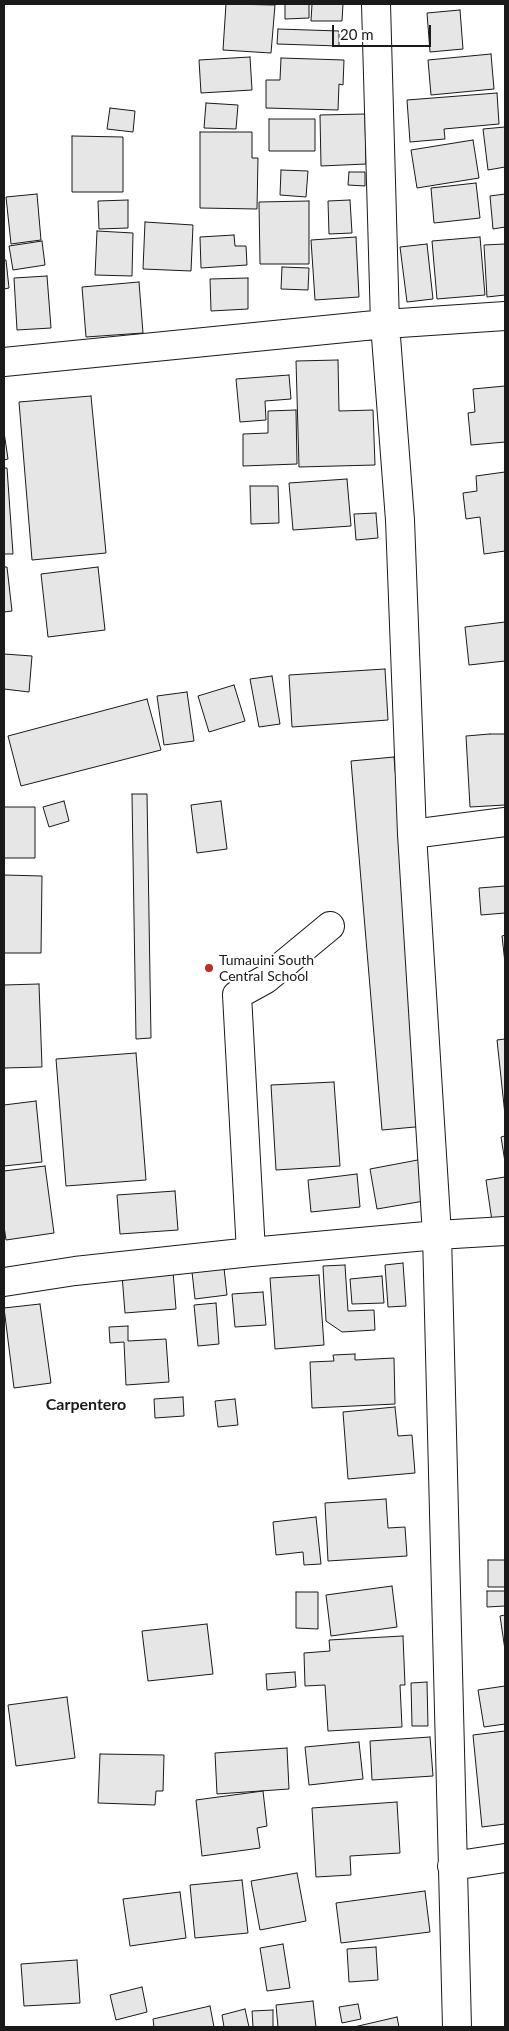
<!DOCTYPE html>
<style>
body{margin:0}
#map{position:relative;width:509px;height:2031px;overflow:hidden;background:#fff;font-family:Lato,sans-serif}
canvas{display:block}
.frame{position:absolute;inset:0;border:5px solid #1a1a1a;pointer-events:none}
.scale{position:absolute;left:332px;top:25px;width:99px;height:22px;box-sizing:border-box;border:2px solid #1a1a1a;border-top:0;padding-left:6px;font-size:15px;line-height:18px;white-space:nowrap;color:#1a1a1a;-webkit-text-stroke:4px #fff;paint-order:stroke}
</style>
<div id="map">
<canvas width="509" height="2031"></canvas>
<div class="frame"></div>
<div class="scale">20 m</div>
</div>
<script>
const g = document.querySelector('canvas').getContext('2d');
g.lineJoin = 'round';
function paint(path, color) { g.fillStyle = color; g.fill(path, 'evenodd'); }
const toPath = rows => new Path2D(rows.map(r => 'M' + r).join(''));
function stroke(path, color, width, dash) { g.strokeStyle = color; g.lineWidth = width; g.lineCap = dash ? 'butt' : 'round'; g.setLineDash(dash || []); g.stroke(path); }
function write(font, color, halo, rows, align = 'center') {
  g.font = font + ' Lato,sans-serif'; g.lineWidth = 4; g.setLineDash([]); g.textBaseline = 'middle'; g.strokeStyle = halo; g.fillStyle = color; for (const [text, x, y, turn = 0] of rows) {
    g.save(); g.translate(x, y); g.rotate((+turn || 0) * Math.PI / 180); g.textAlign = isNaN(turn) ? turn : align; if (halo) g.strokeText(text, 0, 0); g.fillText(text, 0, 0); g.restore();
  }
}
const building = toPath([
 [226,4,275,5,271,53,223,50,226,4],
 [285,4,309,4,309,18,285,19,285,4],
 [312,4,343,4,342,21,311,21,312,4],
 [460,10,463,49,430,52,427,13,460,10],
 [278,29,339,31,339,46,277,44,278,29],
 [491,54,494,89,431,95,428,60,491,54],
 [250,57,252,90,201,93,199,60,250,57],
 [281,58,344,60,343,85,339,84,338,110,266,108,266,80,280,80,281,58],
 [497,93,499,124,444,129,445,139,410,142,407,100,497,93],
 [206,103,238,105,236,129,204,128,206,103],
 [110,108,135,111,133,132,107,129,110,108],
 [365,114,366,164,321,166,320,115,365,114],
 [269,119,315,119,315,151,269,151,269,119],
 [505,127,505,167,488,170,483,129,505,127],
 [200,132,252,132,252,158,258,158,257,209,200,208,200,132],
 [72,136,123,137,123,192,72,192,72,136],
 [473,140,479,178,417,188,411,150,473,140],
 [281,170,308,171,306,197,280,195,281,170],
 [349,172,365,172,365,186,348,185,349,172],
 [476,183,480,218,434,223,431,188,476,183],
 [37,194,41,240,11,244,6,197,37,194],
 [505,194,505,227,493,229,490,196,505,194],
 [128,200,128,228,99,229,98,201,128,200],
 [350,200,352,233,329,234,328,201,350,200],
 [309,201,309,264,260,264,259,202,309,201],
 [145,222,193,225,191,271,143,269,145,222],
 [97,231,133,233,132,276,95,275,97,231],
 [234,235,235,246,246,246,247,265,201,268,200,237,234,235],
 [356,237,359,297,315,300,311,240,356,237],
 [480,237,485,295,437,299,432,241,480,237],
 [42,241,45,265,13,270,9,246,42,241],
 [427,244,433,299,407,302,400,247,427,244],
 [505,244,505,295,487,297,484,245,505,244],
 [4,260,6,260,9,288,4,289,4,260],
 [282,267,309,268,308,290,281,289,282,267],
 [47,276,51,328,17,330,14,278,47,276],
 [248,278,248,309,211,311,210,279,248,278],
 [139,282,143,333,86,337,82,287,139,282],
 [338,360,339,411,373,410,375,465,299,467,296,361,338,360],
 [289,375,291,399,265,401,266,420,240,422,236,379,289,375],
 [505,386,505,442,471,445,468,413,475,412,473,389,505,386],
 [91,396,106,553,32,560,19,402,91,396],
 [296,410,297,464,243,466,243,434,268,433,268,411,296,410],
 [4,432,8,459,4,460,4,432],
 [4,468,7,468,13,554,4,554,4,468],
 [505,472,505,551,484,554,480,517,466,519,463,493,477,491,476,476,505,472],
 [347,479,351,526,293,530,289,483,347,479],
 [250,486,278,486,279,523,251,524,250,486],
 [376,513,378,538,356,540,354,514,376,513],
 [4,567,7,567,12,611,4,612,4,567],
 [98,567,105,630,48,637,41,574,98,567],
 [505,622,505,661,469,665,465,627,505,622],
 [4,654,32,656,29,692,4,689,4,654],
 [385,669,388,720,292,727,289,675,385,669],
 [272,676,280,724,259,727,250,679,272,676],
 [234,685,245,721,209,732,198,696,234,685],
 [187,692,194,741,164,745,157,696,187,692],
 [147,699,161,750,21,786,8,736,147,699],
 [490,734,505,734,505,805,470,807,466,736,490,734],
 [394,757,426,1126,382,1130,351,761,394,757],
 [132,794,147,794,151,1038,136,1039,132,794],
 [64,801,69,821,49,827,43,807,64,801],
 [221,801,227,849,197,853,191,805,221,801],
 [4,807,35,807,35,858,4,858,4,807],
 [4,875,42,876,41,953,4,953,4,875],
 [505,886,505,913,481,915,479,888,505,886],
 [505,935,505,963,502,936,505,935],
 [39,984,42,1067,4,1068,4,985,39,984],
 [505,1039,505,1115,497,1040,505,1039],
 [136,1053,146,1180,66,1186,56,1059,136,1053],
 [334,1082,340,1166,276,1170,271,1085,334,1082],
 [36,1101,42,1162,4,1166,4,1105,36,1101],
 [505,1136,505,1162,501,1137,505,1136],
 [423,1159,430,1200,377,1209,370,1169,423,1159],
 [45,1166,54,1233,6,1240,4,1226,4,1171,45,1166],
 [357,1174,360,1207,311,1212,308,1180,357,1174],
 [505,1177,505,1226,493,1228,486,1180,505,1177],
 [175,1191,178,1230,120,1234,117,1195,175,1191],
 [403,1263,406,1306,388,1307,385,1265,403,1263],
 [345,1265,348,1311,374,1310,375,1330,342,1332,326,1321,323,1266,345,1265],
 [224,1268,227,1295,195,1299,192,1272,224,1268],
 [173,1271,176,1309,125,1313,122,1275,173,1271],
 [319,1275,324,1345,275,1349,270,1278,319,1275],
 [382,1276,384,1303,352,1304,350,1279,382,1276],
 [263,1292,266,1325,235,1327,232,1294,263,1292],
 [216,1303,219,1344,198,1346,194,1305,216,1303],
 [40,1304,51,1383,14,1388,4,1308,40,1304],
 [128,1326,128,1341,166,1339,169,1382,126,1385,124,1342,110,1343,109,1327,128,1326],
 [355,1354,355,1360,394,1358,395,1404,312,1408,310,1362,334,1361,333,1355,355,1354],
 [183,1397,184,1416,155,1418,154,1399,183,1397],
 [235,1399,238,1425,218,1427,215,1401,235,1399],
 [395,1407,398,1436,412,1435,415,1473,348,1479,343,1412,395,1407],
 [386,1499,388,1528,405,1527,407,1556,328,1561,325,1503,386,1499],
 [316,1517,321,1564,304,1565,303,1552,276,1555,273,1522,316,1517],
 [488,1560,505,1560,505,1587,488,1587,488,1560],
 [392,1586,397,1627,331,1636,326,1595,392,1586],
 [487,1591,505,1591,505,1606,487,1607,487,1591],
 [296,1592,318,1592,318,1629,296,1628,296,1592],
 [505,1615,505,1650,500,1616,505,1615],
 [207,1624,213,1674,148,1681,142,1631,207,1624],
 [403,1636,405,1685,400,1685,402,1727,328,1731,325,1685,305,1686,304,1653,330,1651,329,1640,403,1636],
 [295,1672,296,1687,267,1690,266,1674,295,1672],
 [427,1682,428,1726,412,1726,411,1683,427,1682],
 [505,1686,505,1724,484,1727,478,1690,505,1686],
 [67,1697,75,1758,16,1766,8,1705,67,1697],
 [505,1731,505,1824,482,1827,473,1735,505,1731],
 [430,1737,433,1776,372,1780,370,1741,430,1737],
 [359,1742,363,1779,309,1785,305,1747,359,1742],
 [287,1748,289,1789,217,1794,215,1753,287,1748],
 [100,1754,164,1755,163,1791,156,1791,155,1805,98,1803,100,1754],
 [263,1791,267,1826,257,1828,260,1848,202,1856,196,1800,263,1791],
 [397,1802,400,1853,350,1856,351,1875,316,1877,312,1808,397,1802],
 [297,1873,306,1921,260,1930,251,1881,297,1873],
 [242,1880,248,1933,195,1938,190,1885,242,1880],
 [425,1891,430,1932,341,1943,336,1903,425,1891],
 [180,1892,186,1938,130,1946,123,1899,180,1892],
 [283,1944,290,1988,267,1991,260,1948,283,1944],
 [376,1947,378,1980,349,1982,347,1949,376,1947],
 [77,1960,80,2003,24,2006,21,1964,77,1960],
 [142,1987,147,2012,116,2020,110,1995,142,1987],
 [313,2001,316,2027,278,2027,276,2005,313,2001],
 [358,2004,361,2019,342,2023,339,2007,358,2004],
 [210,2006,214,2027,154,2027,153,2019,210,2006],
 [245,2009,249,2027,224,2027,222,2015,245,2009],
 [273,2010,273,2027,253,2027,252,2011,273,2010],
 [397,2017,399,2027,354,2027,397,2017]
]);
paint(building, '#e6e6e6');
stroke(building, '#1a1a1a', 1);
const minor = toPath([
 [376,4,385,324,400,520,412,834],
 [4,362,385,324,505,316],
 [251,1252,237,995,266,979,330,926],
 [4,1282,75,1271,251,1252,437,1235,505,1231],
 [452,1866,505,1858],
 [457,2027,437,1235,412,834,505,822]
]);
stroke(minor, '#1a1a1a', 30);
stroke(minor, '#fff', 28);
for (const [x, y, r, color] of [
 [209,968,5,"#c62828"]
]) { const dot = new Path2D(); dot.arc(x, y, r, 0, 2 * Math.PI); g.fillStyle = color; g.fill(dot); stroke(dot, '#fff', 2); }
write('14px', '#1a1a1a', '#fff', [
 ["Tumauini South",219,960],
 ["Central School",219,976]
], 'left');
write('bold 16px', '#1a1a1a', '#fff', [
 ["Carpentero",86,1405]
]);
</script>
